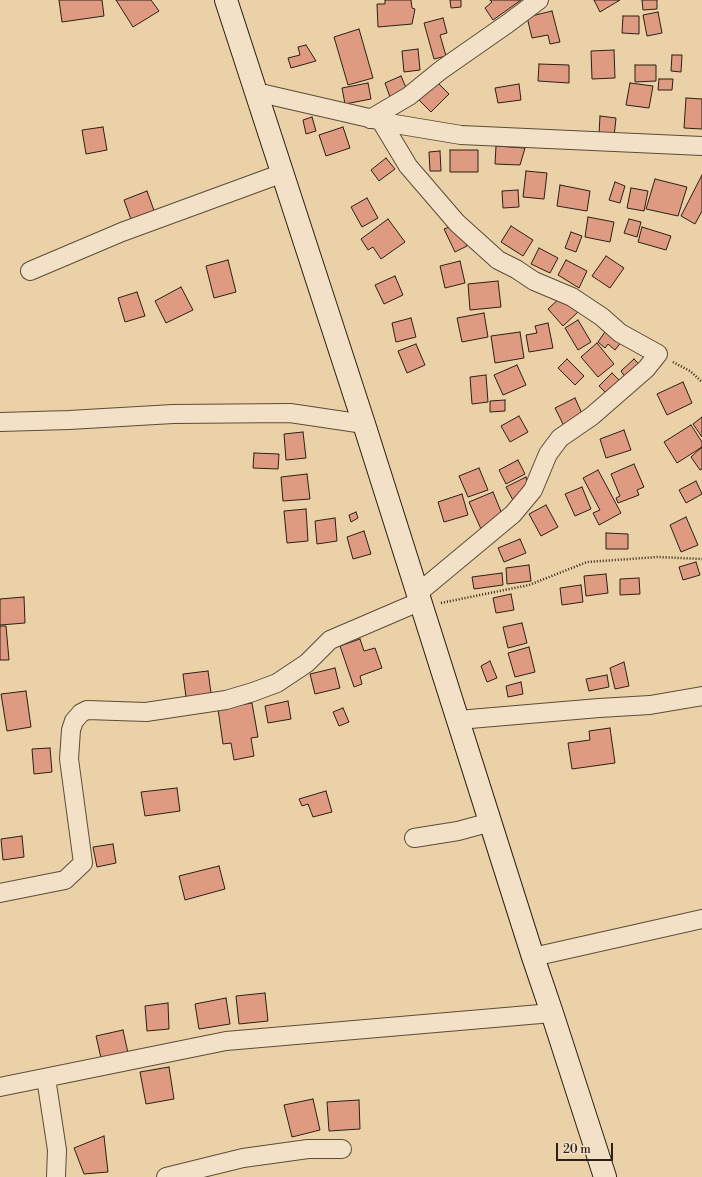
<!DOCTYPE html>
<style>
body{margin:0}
#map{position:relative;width:702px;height:1177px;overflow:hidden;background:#ebd1a7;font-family:"Libre Bodoni",serif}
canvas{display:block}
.scale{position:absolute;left:556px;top:1143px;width:57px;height:18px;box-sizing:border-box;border:2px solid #2b2013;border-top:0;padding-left:5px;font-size:12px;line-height:14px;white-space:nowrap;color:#2b2013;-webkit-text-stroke:3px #f2e1c6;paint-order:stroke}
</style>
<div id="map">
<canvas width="702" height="1177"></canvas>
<div class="scale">20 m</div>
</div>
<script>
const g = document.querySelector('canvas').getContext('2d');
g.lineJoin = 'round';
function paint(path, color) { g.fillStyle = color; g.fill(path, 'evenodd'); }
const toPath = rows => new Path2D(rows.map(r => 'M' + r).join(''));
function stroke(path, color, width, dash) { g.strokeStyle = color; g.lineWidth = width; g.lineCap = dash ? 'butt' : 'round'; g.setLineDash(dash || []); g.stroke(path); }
const building = toPath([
 [59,0,102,0,104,16,62,22,59,0],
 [116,0,151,0,159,11,133,27,116,0],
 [385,0,411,0,412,8,415,9,412,24,378,27,377,4,385,4,385,0],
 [450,0,461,0,461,7,451,8,450,0],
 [490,0,521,0,493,20,485,8,492,2,490,0],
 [594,0,620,0,600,12,594,0],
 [642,0,657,0,657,9,643,10,642,0],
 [552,11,560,42,550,44,548,35,532,38,527,17,552,11],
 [658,12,662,33,647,36,643,15,658,12],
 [623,16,639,16,639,34,622,33,623,16],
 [443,18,447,33,440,35,446,56,434,59,424,23,443,18],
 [359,29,373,78,348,85,334,37,359,29],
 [306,45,316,61,291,68,288,58,300,55,298,47,306,45],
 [418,49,420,70,404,72,402,51,418,49],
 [614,50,615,78,592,79,591,51,614,50],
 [672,55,682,55,681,72,671,71,672,55],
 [539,64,569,65,569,83,538,81,539,64],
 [635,65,656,65,656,81,635,82,635,65],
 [401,76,407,90,390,97,385,83,401,76],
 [659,79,673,79,672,90,658,90,659,79],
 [436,81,449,94,431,112,418,99,436,81],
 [368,83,371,99,345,104,342,88,368,83],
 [630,83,653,86,649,108,626,105,630,83],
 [519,84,521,100,498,103,495,88,519,84],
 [686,98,702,99,702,129,684,128,686,98],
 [600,116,616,118,614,137,599,135,600,116],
 [312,117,316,131,306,134,303,120,312,117],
 [103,127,107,150,86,154,82,130,103,127],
 [343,127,350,148,326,156,319,135,343,127],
 [496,146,525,148,520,165,495,164,496,146],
 [450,150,478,150,478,172,450,172,450,150],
 [440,151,441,171,430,171,429,152,440,151],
 [386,158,395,169,379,181,371,170,386,158],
 [526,171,547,173,544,199,523,197,526,171],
 [702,175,702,211,695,224,681,216,702,175],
 [655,179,687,187,678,216,646,209,655,179],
 [615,182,625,186,620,203,609,200,615,182],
 [560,185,590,191,587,211,557,206,560,185],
 [631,188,648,191,644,211,627,208,631,188],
 [518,190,519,207,503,208,502,191,518,190],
 [147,191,156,216,133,225,124,200,147,191],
 [367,198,378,218,362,227,351,207,367,198],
 [588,217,614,222,610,242,585,237,588,217],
 [388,219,405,242,381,259,373,247,368,250,361,239,388,219],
 [629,219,641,222,637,237,624,233,629,219],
 [457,224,467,246,455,252,444,229,457,224],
 [511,226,533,240,523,256,501,242,511,226],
 [642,227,671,236,666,250,638,242,642,227],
 [571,232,582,236,576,252,565,248,571,232],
 [539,248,558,258,550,273,531,264,539,248],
 [606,256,624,268,610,288,592,276,606,256],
 [228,260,236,292,214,298,206,266,228,260],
 [566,260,587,271,579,288,558,275,566,260],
 [460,261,465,283,445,288,440,266,460,261],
 [395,276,403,295,384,304,375,285,395,276],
 [498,281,501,307,470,310,468,284,498,281],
 [181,287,193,310,166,323,155,301,181,287],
 [137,292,145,316,125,322,118,298,137,292],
 [562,296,578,312,563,326,548,309,562,296],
 [484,313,488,337,462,342,457,318,484,313],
 [411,318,416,337,396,342,392,323,411,318],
 [578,320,591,342,578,350,565,328,578,320],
 [548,323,553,348,529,352,526,335,537,333,535,326,548,323],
 [607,329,622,341,615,350,608,344,605,348,598,342,607,329],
 [520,332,524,358,495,363,491,336,520,332],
 [597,343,614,364,598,377,581,357,597,343],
 [416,344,425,365,407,373,398,351,416,344],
 [567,359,584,376,575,385,558,368,567,359],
 [634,359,642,367,627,380,621,371,634,359],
 [517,365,526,385,503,395,494,375,517,365],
 [612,373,623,384,610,397,599,386,612,373],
 [486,375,488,402,472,404,470,377,486,375],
 [683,382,692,403,667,415,657,394,683,382],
 [575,398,584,418,565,428,555,408,575,398],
 [505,400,505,411,490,412,490,401,505,400],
 [519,416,528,432,510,442,501,426,519,416],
 [702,417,702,437,693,424,702,417],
 [691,425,702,442,702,447,677,463,664,442,691,425],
 [624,430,631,450,606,458,600,439,624,430],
 [303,432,306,458,286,460,284,434,303,432],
 [702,447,702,469,700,470,691,457,702,447],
 [254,453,279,454,278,469,253,468,254,453],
 [518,460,525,474,506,484,499,470,518,460],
 [634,464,644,487,637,490,639,495,618,503,616,498,620,496,611,474,634,464],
 [479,468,488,490,468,497,459,476,479,468],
 [598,470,621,513,599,525,593,513,600,510,583,478,598,470],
 [307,474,310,499,283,501,281,477,307,474],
 [526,477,528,490,515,504,506,487,526,477],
 [696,481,702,494,686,503,679,490,696,481],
 [582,487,591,509,575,516,565,494,582,487],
 [493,492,504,519,481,529,469,502,493,492],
 [462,494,468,515,444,522,438,502,462,494],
 [546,505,558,527,541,536,529,514,546,505],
 [306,509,308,541,287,543,284,511,306,509],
 [356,512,358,518,351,522,349,515,356,512],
 [686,517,698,545,681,552,670,525,686,517],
 [335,518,337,541,317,544,315,521,335,518],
 [364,531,371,554,353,559,347,537,364,531],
 [606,533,628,534,628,549,606,549,606,533],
 [520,539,526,553,504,562,498,548,520,539],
 [696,562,700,575,683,580,679,567,696,562],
 [529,565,531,581,507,584,506,568,529,565],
 [502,573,503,585,474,589,472,577,502,573],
 [606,574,608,593,586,596,584,576,606,574],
 [639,578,640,594,620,595,620,579,639,578],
 [581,585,583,602,562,605,560,588,581,585],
 [511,594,514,610,496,613,493,598,511,594],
 [24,597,25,623,0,625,0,599,24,597],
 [522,623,527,643,508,648,503,627,522,623],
 [0,626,6,626,9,660,0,660,0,626],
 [360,639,364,651,375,648,382,668,360,676,362,684,354,687,340,646,360,639],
 [529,647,535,672,515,677,508,653,529,647],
 [490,661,497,678,487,682,481,666,490,661],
 [624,662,629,686,615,689,610,668,624,662],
 [335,668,340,688,315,694,310,674,335,668],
 [208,671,211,693,186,697,183,674,208,671],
 [607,675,609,687,589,691,586,679,607,675],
 [521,682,523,694,508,697,506,686,521,682],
 [26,691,31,727,7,731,1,694,26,691],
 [288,701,291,719,268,723,265,706,288,701],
 [252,703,258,737,251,738,254,756,234,760,231,743,223,744,218,709,252,703],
 [343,708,349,722,339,726,333,712,343,708],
 [610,728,615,763,572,769,568,743,590,740,589,731,610,728],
 [50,748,52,772,34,774,32,749,50,748],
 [177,788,180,811,145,816,141,792,177,788],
 [326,791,332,812,313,817,308,804,302,806,299,799,326,791],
 [22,836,24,857,3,860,1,839,22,836],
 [113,844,116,863,97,867,93,847,113,844],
 [219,866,225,889,185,900,179,876,219,866],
 [265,993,268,1021,239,1024,236,996,265,993],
 [226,998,230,1024,199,1029,195,1004,226,998],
 [168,1003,169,1029,147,1031,145,1006,168,1003],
 [123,1030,128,1053,101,1058,96,1036,123,1030],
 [169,1067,174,1099,146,1104,140,1072,169,1067],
 [313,1099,320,1130,292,1137,284,1105,313,1099],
 [359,1100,360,1129,329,1131,327,1102,359,1100],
 [104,1136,108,1172,84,1174,74,1148,104,1136]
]);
paint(building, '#df9b81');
stroke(building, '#2b2013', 1);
const street = toPath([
 [256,92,395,124,461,135,702,146],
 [370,119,409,96,441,70,507,24,539,0],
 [381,121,408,166,457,223,498,260,516,269,534,281,572,297,602,317,620,333,658,354,646,369,592,416,560,438,548,454,533,490,513,514,418,593],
 [30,271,122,232,283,173],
 [0,422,69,420,173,414,290,413,364,424],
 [458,720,599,708,650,705,702,696],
 [414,838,458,831,491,822],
 [0,893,65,880,83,863,69,759,71,730,74,721,81,713,87,710,146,712,226,700,253,692,277,683,307,663,330,640,421,601],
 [533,957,702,919],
 [46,1078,57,1150,56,1177],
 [0,1087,226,1041,552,1013],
 [166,1177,243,1158,308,1149,342,1149]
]);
const secondary = toPath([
 [226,0,364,424,533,957,552,1013,605,1177]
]);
stroke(street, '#5b4c38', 20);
stroke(secondary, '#2b2013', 24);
stroke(toPath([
 [673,362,690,371,702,382],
 [441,603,529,585,587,562,658,557,702,559]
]), '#2b2013', 2.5, [1, 2]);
stroke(street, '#f2e1c6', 18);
stroke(secondary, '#f2e1c6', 22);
</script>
